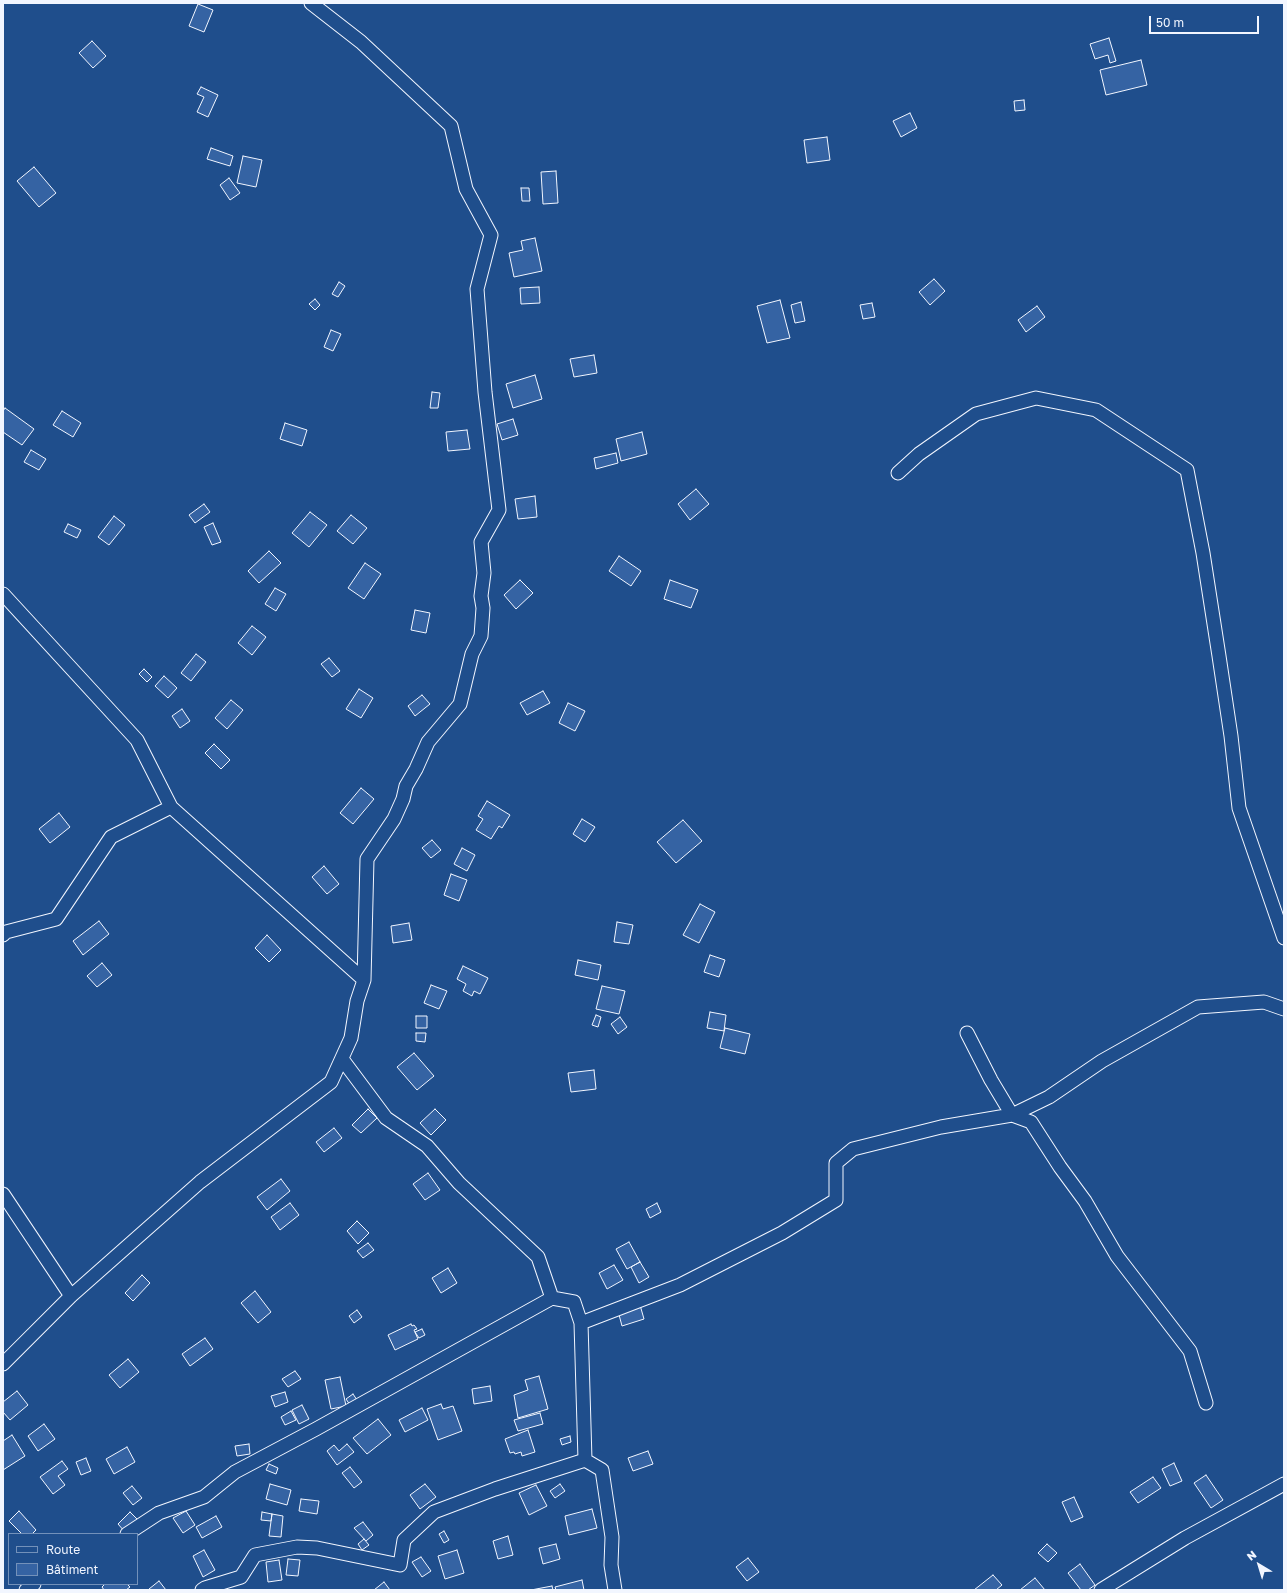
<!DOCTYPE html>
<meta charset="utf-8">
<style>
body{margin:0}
#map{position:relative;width:1287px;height:1593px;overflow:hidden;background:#1f4e8c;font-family:"Golos Text",sans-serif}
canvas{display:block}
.frame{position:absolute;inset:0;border:4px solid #f2f6ff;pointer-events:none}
.legend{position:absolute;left:8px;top:1533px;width:130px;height:52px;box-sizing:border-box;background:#1f4e8c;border:1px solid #7391ba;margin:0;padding:5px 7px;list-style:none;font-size:12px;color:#f2f6ff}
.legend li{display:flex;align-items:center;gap:8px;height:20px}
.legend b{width:20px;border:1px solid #7391ba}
.north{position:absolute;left:1239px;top:1545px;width:40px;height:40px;-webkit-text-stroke:3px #1f4e8c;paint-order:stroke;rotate:322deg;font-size:11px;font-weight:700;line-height:16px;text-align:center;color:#f2f6ff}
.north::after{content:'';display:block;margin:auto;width:14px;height:18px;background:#f2f6ff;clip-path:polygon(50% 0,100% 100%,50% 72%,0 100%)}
.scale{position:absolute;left:1149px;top:16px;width:110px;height:18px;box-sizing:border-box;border:2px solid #f2f6ff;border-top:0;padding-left:5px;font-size:12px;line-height:14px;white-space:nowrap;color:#f2f6ff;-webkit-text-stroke:3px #1f4e8c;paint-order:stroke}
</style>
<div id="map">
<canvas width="1287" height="1593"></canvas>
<div class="frame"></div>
<ul class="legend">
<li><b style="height:5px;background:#1f4e8c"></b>Route</li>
<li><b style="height:11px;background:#3563a3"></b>Bâtiment</li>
</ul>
<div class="north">N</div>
<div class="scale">50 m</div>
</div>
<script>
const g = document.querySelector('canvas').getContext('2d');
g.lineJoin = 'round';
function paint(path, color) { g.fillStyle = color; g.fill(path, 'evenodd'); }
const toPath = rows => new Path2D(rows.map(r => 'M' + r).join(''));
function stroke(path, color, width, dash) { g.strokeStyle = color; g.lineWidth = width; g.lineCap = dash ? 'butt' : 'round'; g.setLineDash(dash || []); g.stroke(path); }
const building = toPath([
 [198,4,213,10,204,32,189,26,198,4],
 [1109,38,1116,61,1110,63,1108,55,1095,59,1090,44,1109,38],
 [92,41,106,56,93,68,79,53,92,41],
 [1141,60,1147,85,1106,95,1100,70,1141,60],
 [201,87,218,95,208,117,197,112,204,97,197,94,201,87],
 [1024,100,1025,110,1015,111,1014,101,1024,100],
 [910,113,917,128,901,137,893,121,910,113],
 [827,137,830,160,807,163,804,140,827,137],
 [211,148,233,156,230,166,207,159,211,148],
 [243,156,262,160,256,187,237,183,243,156],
 [34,167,56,193,39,207,17,181,34,167],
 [556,171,558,203,543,204,541,172,556,171],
 [229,178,240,193,230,200,220,185,229,178],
 [521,188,529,188,530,201,522,201,521,188],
 [535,238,542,271,514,277,509,253,523,250,521,241,535,238],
 [934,279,945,291,930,305,919,292,934,279],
 [339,282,345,286,338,297,332,294,339,282],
 [539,287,540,303,521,304,520,288,539,287],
 [315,299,320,305,315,310,309,304,315,299],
 [780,300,790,338,767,343,757,306,780,300],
 [801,302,805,321,795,323,791,305,801,302],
 [872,303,875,317,863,319,860,305,872,303],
 [1037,306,1045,317,1026,332,1018,320,1037,306],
 [331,330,341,334,333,351,324,347,331,330],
 [594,355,597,373,574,377,570,359,594,355],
 [535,375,542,399,513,408,506,384,535,375],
 [432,392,440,393,438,408,430,408,432,392],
 [5,408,34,429,22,445,3,432,3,411,5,408],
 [62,411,81,423,73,437,53,425,62,411],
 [513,419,518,435,502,440,497,424,513,419],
 [285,423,307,430,302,446,280,439,285,423],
 [467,430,470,449,448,451,446,432,467,430],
 [642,432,647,454,621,461,616,439,642,432],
 [31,450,46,459,39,470,24,462,31,450],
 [616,453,618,463,596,469,594,458,616,453],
 [696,489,709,504,690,520,678,504,696,489],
 [535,496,537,517,518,519,515,499,535,496],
 [204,504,210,512,195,523,189,515,204,504],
 [310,512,327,525,309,547,292,533,310,512],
 [351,515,367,528,353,544,337,531,351,515],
 [114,516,125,525,109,545,98,537,114,516],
 [213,523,221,542,212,545,204,527,213,523],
 [68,524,81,530,77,538,64,532,68,524],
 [269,551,281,563,259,583,248,571,269,551],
 [619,556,641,571,631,586,609,571,619,556],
 [365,563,381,574,364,599,348,588,365,563],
 [520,580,533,593,516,609,504,595,520,580],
 [670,580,698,590,691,608,664,599,670,580],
 [275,588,286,594,276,611,265,604,275,588],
 [415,610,430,613,426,633,411,630,415,610],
 [252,626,266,637,252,655,238,643,252,626],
 [196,654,206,662,191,681,181,673,196,654],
 [329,658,340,671,332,677,321,664,329,658],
 [144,669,152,677,147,682,139,674,144,669],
 [164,676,177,688,168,698,155,686,164,676],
 [359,689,373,698,361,718,346,709,359,689],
 [543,691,550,703,527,715,520,703,543,691],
 [422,695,430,704,415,716,408,706,422,695],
 [231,700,243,710,227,729,215,718,231,700],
 [568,703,585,711,575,731,559,723,568,703],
 [182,709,190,721,180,728,172,716,182,709],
 [214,744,230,760,221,769,205,753,214,744],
 [361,788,374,799,353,824,340,813,361,788],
 [487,801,510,815,502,828,499,826,491,839,476,830,483,819,478,816,487,801],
 [59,813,70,827,50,843,39,829,59,813],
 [582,819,595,827,585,842,573,834,582,819],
 [683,820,702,841,676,863,657,842,683,820],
 [432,840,441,850,431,858,422,848,432,840],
 [462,848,475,855,467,871,454,864,462,848],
 [324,866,339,884,327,894,312,877,324,866],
 [451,874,467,880,459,901,444,895,451,874],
 [700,904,715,912,699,943,683,935,700,904],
 [99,921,109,934,83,955,73,941,99,921],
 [617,922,633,925,629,944,614,942,617,922],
 [409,923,412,940,393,943,391,926,409,923],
 [267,935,281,950,269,962,255,948,267,935],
 [710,955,725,960,719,977,704,972,710,955],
 [578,960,601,965,598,980,575,975,578,960],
 [102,963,112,975,97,987,87,976,102,963],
 [463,966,488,978,480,994,474,991,472,996,463,991,466,984,457,979,463,966],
 [431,985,447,991,439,1009,424,1003,431,985],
 [602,986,625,991,619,1014,596,1009,602,986],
 [710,1012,726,1015,724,1031,707,1028,710,1012],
 [596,1015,601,1017,598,1027,592,1025,596,1015],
 [416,1016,427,1016,427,1028,416,1028,416,1016],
 [620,1017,627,1027,618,1034,611,1024,620,1017],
 [725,1028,750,1034,745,1054,720,1048,725,1028],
 [416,1033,426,1033,425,1042,416,1041,416,1033],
 [414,1053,434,1076,417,1090,397,1067,414,1053],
 [594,1070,596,1089,571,1092,568,1073,594,1070],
 [368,1109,377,1118,361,1133,352,1125,368,1109],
 [435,1109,446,1120,431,1135,420,1123,435,1109],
 [334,1128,342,1138,324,1152,316,1142,334,1128],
 [428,1173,440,1190,425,1200,413,1184,428,1173],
 [281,1179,290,1191,267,1210,257,1197,281,1179],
 [290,1203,299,1215,280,1230,271,1217,290,1203],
 [657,1203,661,1212,650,1218,646,1209,657,1203],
 [357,1221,369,1233,358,1244,347,1231,357,1221],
 [629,1242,640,1262,627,1269,616,1249,629,1242],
 [368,1243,374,1250,363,1258,357,1251,368,1243],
 [640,1262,649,1277,639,1283,631,1267,640,1262],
 [614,1265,623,1280,607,1289,599,1273,614,1265],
 [448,1268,457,1283,441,1293,432,1278,448,1268],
 [142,1275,150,1283,133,1301,125,1293,142,1275],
 [255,1291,271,1312,258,1323,241,1303,255,1291],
 [640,1305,644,1319,622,1326,618,1311,640,1305],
 [357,1310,362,1317,354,1323,349,1316,357,1310],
 [411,1324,412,1326,414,1325,417,1329,414,1330,418,1339,395,1350,388,1335,411,1324],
 [422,1329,425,1335,419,1338,415,1332,422,1329],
 [205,1338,213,1349,190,1366,182,1354,205,1338],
 [128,1359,139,1372,120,1388,109,1375,128,1359],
 [295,1371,301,1379,288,1387,282,1379,295,1371],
 [539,1376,548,1409,518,1418,514,1395,528,1390,525,1380,539,1376],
 [340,1377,346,1406,331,1409,325,1380,340,1377],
 [490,1386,492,1401,474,1404,472,1389,490,1386],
 [17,1391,28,1405,10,1420,3,1412,3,1402,17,1391],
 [285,1392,288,1402,275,1407,271,1396,285,1392],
 [353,1394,357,1400,350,1405,346,1399,353,1394],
 [441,1404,443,1409,453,1406,462,1431,438,1440,427,1409,441,1404],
 [302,1405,309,1419,299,1424,292,1410,302,1405],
 [422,1408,428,1420,405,1432,399,1420,422,1408],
 [291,1411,296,1420,285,1425,281,1417,291,1411],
 [540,1413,543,1424,518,1431,514,1420,540,1413],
 [378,1419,391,1435,367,1454,353,1438,378,1419],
 [44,1424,55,1439,38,1451,28,1436,44,1424],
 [528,1430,535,1452,522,1456,521,1452,515,1454,514,1452,510,1453,505,1439,528,1430],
 [12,1435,25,1456,3,1470,3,1441,12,1435],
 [570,1436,571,1442,562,1445,560,1439,570,1436],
 [249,1444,250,1454,237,1456,235,1446,249,1444],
 [347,1444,354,1452,337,1465,327,1451,334,1445,339,1451,347,1444],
 [127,1447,135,1462,114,1474,106,1459,127,1447],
 [648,1451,653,1464,633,1471,628,1458,648,1451],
 [86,1458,91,1471,81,1475,76,1462,86,1458],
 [62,1461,68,1469,58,1476,65,1485,53,1494,40,1477,62,1461],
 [1174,1463,1182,1481,1170,1486,1162,1469,1174,1463],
 [269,1464,278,1468,276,1474,266,1470,269,1464],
 [350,1467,362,1482,354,1488,342,1473,350,1467],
 [1206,1475,1223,1500,1211,1508,1194,1483,1206,1475],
 [1153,1477,1161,1488,1138,1503,1130,1492,1153,1477],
 [270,1484,291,1490,287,1505,266,1499,270,1484],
 [425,1484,436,1497,420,1509,410,1495,425,1484],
 [560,1484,565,1491,555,1498,550,1491,560,1484],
 [536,1485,547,1506,529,1515,519,1493,536,1485],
 [132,1486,142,1498,133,1505,123,1493,132,1486],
 [1074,1497,1083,1517,1071,1522,1062,1502,1074,1497],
 [301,1499,319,1501,317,1514,299,1511,301,1499],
 [592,1509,597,1528,569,1535,565,1516,592,1509],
 [19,1511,36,1530,32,1534,22,1534,9,1521,19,1511],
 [186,1511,195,1525,183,1533,173,1518,186,1511],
 [130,1512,138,1520,125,1532,118,1524,130,1512],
 [262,1512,272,1514,271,1521,261,1520,262,1512],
 [272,1514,283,1516,281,1537,269,1536,272,1514],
 [216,1516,222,1527,202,1538,196,1527,216,1516],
 [363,1522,373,1535,366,1541,354,1528,363,1522],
 [444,1531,449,1540,444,1543,439,1534,444,1531],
 [508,1536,513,1555,498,1559,493,1541,508,1536],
 [364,1539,369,1545,362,1550,358,1544,364,1539],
 [556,1544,560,1559,543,1564,539,1548,556,1544],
 [1047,1544,1057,1553,1048,1562,1038,1553,1047,1544],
 [204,1550,215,1570,203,1577,193,1556,204,1550],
 [457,1550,464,1573,445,1579,438,1556,457,1550],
 [421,1557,431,1571,422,1577,412,1562,421,1557],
 [748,1558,759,1572,747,1581,736,1567,748,1558],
 [288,1559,300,1560,298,1576,286,1575,288,1559],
 [279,1560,282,1580,268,1582,266,1562,279,1560],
 [1080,1564,1095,1585,1088,1590,1081,1590,1068,1573,1080,1564],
 [993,1575,1002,1585,996,1590,974,1590,993,1575],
 [1035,1578,1045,1590,1020,1590,1035,1578],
 [582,1580,584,1590,556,1590,555,1587,582,1580],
 [159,1581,166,1590,150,1590,149,1589,159,1581],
 [384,1582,390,1590,374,1590,384,1582],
 [105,1584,127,1584,130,1587,126,1590,104,1590,102,1587,105,1584],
 [552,1586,553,1590,531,1590,552,1586]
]);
paint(building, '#3563a3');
stroke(building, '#f2f6ff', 1);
const minor = toPath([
 [898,473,919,454,976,414,1036,398,1096,410,1187,470,1203,553,1219,656,1231,736,1239,808,1284,938],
 [3,594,137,740,171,807,364,980],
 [3,935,6,932,56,919,111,837,171,807],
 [967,1033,991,1080,1012,1115,1031,1122,1060,1167,1085,1201,1117,1256,1190,1351,1206,1403],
 [342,1059,386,1118,427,1146,459,1183,538,1257,552,1298,574,1302,581,1323,585,1460,602,1470,612,1537,611,1565,615,1590],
 [3,1194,71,1296],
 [581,1323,680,1285,782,1233,836,1200,836,1163,853,1149,941,1127,1012,1115,1049,1097,1102,1061,1198,1007,1264,1002,1284,1009],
 [3,1364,71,1296,200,1182,331,1082,351,1038,357,1001,364,980,367,859,394,819,403,799,406,786,416,769,428,742,460,704,472,654,481,636,483,608,481,596,484,573,481,542,499,510,485,392,477,289,491,235,466,189,451,126,361,42,311,3],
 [127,1534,159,1513,204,1497,235,1472,316,1429,552,1298],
 [26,1590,34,1584],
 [202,1590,205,1588,241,1577,255,1555,297,1547,317,1548,400,1565,404,1540,434,1512,495,1489,585,1460],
 [1101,1590,1185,1538,1284,1484]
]);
stroke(minor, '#f2f6ff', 15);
stroke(minor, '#1f4e8c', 13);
</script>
